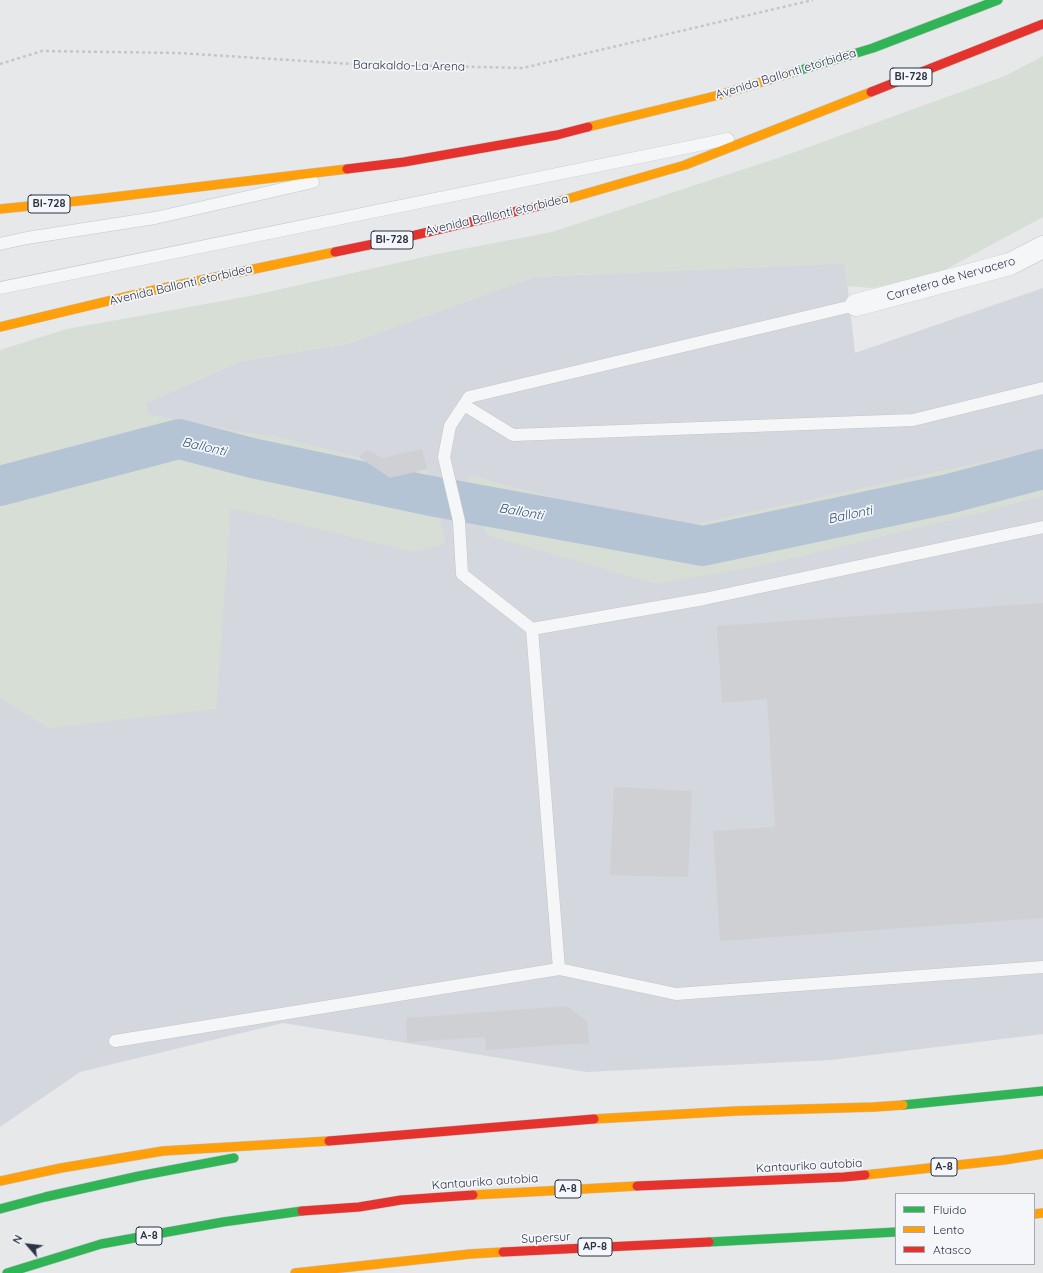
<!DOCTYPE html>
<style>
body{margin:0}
#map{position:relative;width:1043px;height:1273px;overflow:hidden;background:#e6e8ea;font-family:Quicksand,sans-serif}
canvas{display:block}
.legend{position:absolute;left:895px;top:1193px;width:140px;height:72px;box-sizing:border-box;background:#f4f6f9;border:1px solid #a4a8b1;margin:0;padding:5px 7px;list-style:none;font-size:12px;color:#2b3445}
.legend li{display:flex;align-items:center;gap:8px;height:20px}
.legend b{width:20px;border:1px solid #a4a8b1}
.north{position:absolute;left:8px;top:1225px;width:40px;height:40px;-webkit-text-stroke:3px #f4f6f9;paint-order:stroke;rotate:298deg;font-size:11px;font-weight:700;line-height:16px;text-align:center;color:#2b3445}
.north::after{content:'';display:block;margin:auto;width:14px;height:18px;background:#2b3445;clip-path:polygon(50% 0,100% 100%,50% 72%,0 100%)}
</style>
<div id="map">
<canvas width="1043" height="1273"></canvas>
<ul class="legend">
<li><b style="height:5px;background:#30b455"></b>Fluido</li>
<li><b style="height:5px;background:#ff9f0a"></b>Lento</li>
<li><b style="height:5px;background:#e5322d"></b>Atasco</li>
</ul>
<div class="north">N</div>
</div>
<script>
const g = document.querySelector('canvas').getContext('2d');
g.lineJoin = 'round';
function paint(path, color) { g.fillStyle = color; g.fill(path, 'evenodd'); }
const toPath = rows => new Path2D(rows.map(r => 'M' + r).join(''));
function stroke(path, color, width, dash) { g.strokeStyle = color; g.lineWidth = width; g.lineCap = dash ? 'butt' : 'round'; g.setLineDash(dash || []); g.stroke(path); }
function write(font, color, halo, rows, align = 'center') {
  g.font = font + ' Quicksand,sans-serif'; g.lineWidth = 3.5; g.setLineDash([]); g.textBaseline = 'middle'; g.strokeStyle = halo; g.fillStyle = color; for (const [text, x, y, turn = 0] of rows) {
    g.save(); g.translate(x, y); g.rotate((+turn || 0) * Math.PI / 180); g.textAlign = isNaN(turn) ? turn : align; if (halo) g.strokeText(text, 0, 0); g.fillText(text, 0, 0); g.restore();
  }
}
paint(toPath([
 [845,263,855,353,1043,288,1043,1034,831,1060,586,1072,283,1023,80,1072,0,1127,0,697,50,728,147,414,146,403,241,361,347,344,534,277]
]), '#d4d7dd');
paint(toPath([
 [1043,56,1043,217,937,274,872,288,847,286,845,263,534,277,347,344,241,361,146,403,148,414,237,431,273,436,359,457,390,478,427,469,446,544,414,552,231,508,216,709,50,728,0,697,0,350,67,329,250,296,437,254,552,232,781,157,1005,76],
 [1043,449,1043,496,984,512,759,566,657,584,486,535,467,474,626,518,670,526,700,523]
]), '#d6ded6');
stroke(toPath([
 [0,486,179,439,252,458,426,495,703,546,948,494,1043,469]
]), '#b4c4d5', 40);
paint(toPath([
 [422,449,427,469,390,478,359,457,367,450,382,458],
 [1043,603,1043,918,720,941,713,831,775,827,767,699,722,703,717,626],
 [614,787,692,791,688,877,610,875],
 [567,1006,587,1022,589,1043,486,1050,485,1037,407,1042,406,1018]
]), '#ced0d3');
const lane = toPath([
 [0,244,27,238,155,218,313,182],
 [0,288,728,139],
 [856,305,469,397,450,426,444,457,459,521,462,574,532,629,704,599,1043,527],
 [464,405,513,435,913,420,1043,388],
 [559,969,676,994,1043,967],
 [115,1041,559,969,532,629]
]);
const street = toPath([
 [856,305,1010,264,1043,247]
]);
const fast = toPath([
 [791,73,873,48,998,0],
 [903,1105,1043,1091],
 [0,1209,45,1197,139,1176,234,1158],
 [709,1242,896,1232],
 [7,1273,101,1244,223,1222,302,1211]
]);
const slow = toPath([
 [588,127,719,95,791,73],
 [543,205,567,199,685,165,871,92],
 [0,209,97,199,347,169],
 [0,327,154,290,335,252],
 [594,1119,736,1111,874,1107,903,1105],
 [865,1175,1004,1160,1043,1154],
 [0,1181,61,1168,163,1151,329,1141],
 [473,1195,637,1186],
 [1034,1214,1043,1213],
 [295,1273,470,1254,503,1252]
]);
const jam = toPath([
 [871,92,1043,24],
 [347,169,404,162,557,135,588,127],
 [335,252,407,237,543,205],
 [329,1141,594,1119],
 [637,1186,844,1177,865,1175],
 [302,1211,359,1207,401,1200,473,1195],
 [503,1252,709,1242]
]);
stroke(lane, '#c4c6c8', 13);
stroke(street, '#c4c6c8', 23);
stroke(fast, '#c2c5c8', 10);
stroke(slow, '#c2c5c8', 10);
stroke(jam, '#c2c5c8', 10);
stroke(toPath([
 [0,64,42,51,179,53,352,64,523,68,813,0]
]), '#c5c6ca', 2.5, [3, 3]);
stroke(lane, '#f5f6f7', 12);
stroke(street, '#f5f6f7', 22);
stroke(fast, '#30b455', 9);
stroke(slow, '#ff9f0a', 9);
stroke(jam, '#e5322d', 9);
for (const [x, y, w] of [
 [911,77,42],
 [49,204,42],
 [392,240,42],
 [944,1167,26],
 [568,1189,26],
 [149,1236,26],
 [595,1247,34]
]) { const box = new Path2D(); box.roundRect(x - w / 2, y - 9, w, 18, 3); g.fillStyle = '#f4f6f9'; g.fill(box); stroke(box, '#2b3445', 1); }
write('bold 11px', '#2b3445', null, [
 ["BI-728",911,77],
 ["BI-728",49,204],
 ["BI-728",392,240],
 ["A-8",944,1167],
 ["A-8",568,1189],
 ["A-8",149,1236],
 ["AP-8",595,1247]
]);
write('12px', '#2b3445', '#f4f6f9', [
 ["Barakaldo-La Arena",409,66,1],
 ["Avenida Ballonti etorbidea",786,74,-17],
 ["Avenida Ballonti etorbidea",497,215,-13],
 ["Carretera de Nervacero",951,279,-16],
 ["Avenida Ballonti etorbidea",181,285,-13],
 ["Kantauriko autobia",809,1166,-3],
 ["Kantauriko autobia",485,1182,-4],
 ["Supersur",546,1238,-3]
]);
write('italic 13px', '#34527a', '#f4f6f9', [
 ["Ballonti",204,447,13],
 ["Ballonti",521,512,10],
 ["Ballonti",850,515,-12]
]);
</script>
